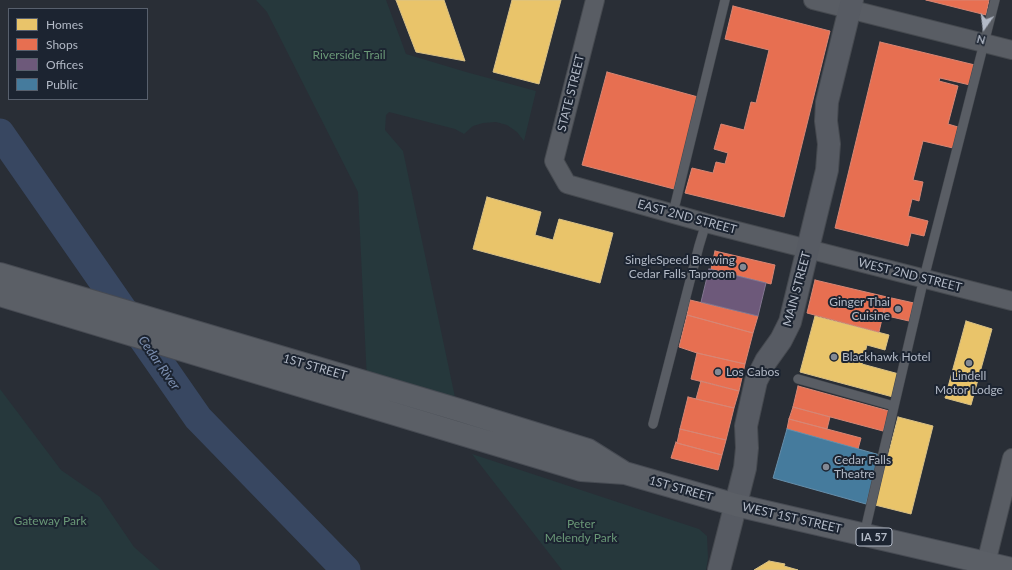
<!DOCTYPE html>
<style>
body{margin:0}
#map{position:relative;width:1012px;height:570px;overflow:hidden;background:#292e36;font-family:Lato,sans-serif}
canvas{display:block}
.legend{position:absolute;left:8px;top:8px;width:140px;height:92px;box-sizing:border-box;background:#1c2431;border:1px solid #58606d;margin:0;padding:5px 7px;list-style:none;font-size:12px;color:#b3bac7}
.legend li{display:flex;align-items:center;gap:8px;height:20px}
.legend b{width:20px;border:1px solid #58606d}
.north{position:absolute;left:964px;top:8px;width:40px;height:40px;-webkit-text-stroke:3px #1c2431;paint-order:stroke;rotate:194deg;font-size:11px;font-weight:700;line-height:16px;text-align:center;color:#b3bac7}
.north::after{content:'';display:block;margin:auto;width:14px;height:18px;background:#b3bac7;clip-path:polygon(50% 0,100% 100%,50% 72%,0 100%)}
</style>
<div id="map">
<canvas width="1012" height="570"></canvas>
<ul class="legend">
<li><b style="height:11px;background:#e9c46a"></b>Homes</li>
<li><b style="height:11px;background:#e76f51"></b>Shops</li>
<li><b style="height:11px;background:#6d597a"></b>Offices</li>
<li><b style="height:11px;background:#457b9d"></b>Public</li>
</ul>
<div class="north">N</div>
</div>
<script>
const g = document.querySelector('canvas').getContext('2d');
g.lineJoin = 'round';
function paint(path, color) { g.fillStyle = color; g.fill(path, 'evenodd'); }
const toPath = rows => new Path2D(rows.map(r => 'M' + r).join(''));
function stroke(path, color, width, dash) { g.strokeStyle = color; g.lineWidth = width; g.lineCap = dash ? 'butt' : 'round'; g.setLineDash(dash || []); g.stroke(path); }
function write(font, color, halo, rows, align = 'center') {
  g.font = font + ' Lato,sans-serif'; g.lineWidth = 4; g.setLineDash([]); g.textBaseline = 'middle'; g.strokeStyle = halo; g.fillStyle = color; for (const [text, x, y, turn = 0] of rows) {
    g.save(); g.translate(x, y); g.rotate((+turn || 0) * Math.PI / 180); g.textAlign = isNaN(turn) ? turn : align; if (halo) g.strokeText(text, 0, 0); g.fillText(text, 0, 0); g.restore();
  }
}
paint(toPath([
 [256,0,386,0,406,54,466,72,536,91,524,141,517,132,507,125,496,122,483,123,473,126,464,134,455,129,389,112,386,115,385,130,403,151,456,402,367,381,358,192,267,12],
 [0,389,61,470,100,497,134,547,160,570,0,570],
 [472,454,699,529,707,536,708,558,706,570,562,570]
]), '#26383c');
const homes = toPath([
 [396,0,444,0,465,61,416,52,396,0],
 [512,0,561,0,539,84,493,72,512,0],
 [487,197,541,212,535,235,553,240,559,219,613,233,600,283,473,249,487,197],
 [815,316,889,335,885,350,867,345,862,364,899,374,893,397,800,372,815,316],
 [966,321,992,329,971,405,945,398,966,321],
 [898,417,933,426,911,514,875,505,898,417],
 [769,561,785,564,784,566,798,570,754,570,769,561]
]);
paint(homes, '#e9c46a');
stroke(homes, '#d9c186', 1);
const shops = toPath([
 [926,0,989,0,986,15,926,0],
 [733,6,830,31,784,217,685,193,692,168,713,173,716,162,725,164,728,153,714,149,721,124,744,130,751,102,756,103,769,50,725,39,733,6],
 [880,42,975,65,970,85,940,78,939,81,958,86,948,124,958,127,953,148,923,141,913,180,923,182,919,201,912,199,908,216,928,221,924,236,911,233,908,246,835,228,880,42],
 [607,72,698,97,674,189,582,165,607,72],
 [715,251,775,265,771,284,711,269,715,251],
 [815,280,887,297,879,332,807,313,815,280],
 [887,297,914,303,909,321,883,315,887,297],
 [690,300,758,316,753,333,687,315,690,300],
 [687,315,753,333,745,364,697,353,679,347,687,315],
 [697,353,745,364,739,391,691,379,697,353],
 [701,381,739,391,734,408,696,399,701,381],
 [798,386,889,411,883,431,793,407,798,386],
 [688,397,734,408,726,440,680,429,688,397],
 [793,407,830,417,827,429,789,419,793,407],
 [789,419,861,438,858,449,787,429,789,419],
 [680,429,726,440,722,455,677,443,680,429],
 [676,442,677,443,722,455,718,470,671,458,676,442]
]);
paint(shops, '#e76f51');
stroke(shops, '#d78674', 1);
const offices = toPath([
 [709,269,766,283,758,316,701,302,709,269]
]);
paint(offices, '#6d597a');
stroke(offices, '#827691', 1);
const public = toPath([
 [787,429,880,455,866,504,773,478,787,429]
]);
paint(public, '#457b9d');
stroke(public, '#668eaa', 1);
stroke(toPath([
 [0,133,198,418,346,570]
]), '#384761', 29);
const lane = toPath([
 [673,213,725,0],
 [798,379,894,406],
 [653,424,699,246,706,223],
 [864,535,924,278,995,0]
]);
const street = toPath([
 [595,0,554,161,567,184,706,223,1012,301],
 [813,0,1012,50],
 [986,563,1012,458]
]);
const secondary = toPath([
 [719,570,745,468,747,448,746,426,756,381,766,361,781,340,790,322,827,170,829,144,826,121,827,102,852,0]
]);
const primary = toPath([
 [0,274,459,410,588,450,623,472],
 [0,295,581,470,625,473,736,505,1012,569]
]);
stroke(lane, '#45494f', 10);
stroke(street, '#45494f', 20);
stroke(secondary, '#45494f', 24);
stroke(primary, '#474b53', 24);
stroke(lane, '#595d64', 9);
stroke(street, '#595d64', 18);
stroke(secondary, '#575b63', 22);
stroke(primary, '#5b5f66', 22);
for (const [x, y, r, color] of [
 [743,267,4,"#838994"],
 [898,309,4,"#838994"],
 [834,357,4,"#838994"],
 [969,363,4,"#838994"],
 [718,372,4,"#838994"],
 [826,467,4,"#838994"]
]) { const dot = new Path2D(); dot.arc(x, y, r, 0, 2 * Math.PI); g.fillStyle = color; g.fill(dot); stroke(dot, '#1c2431', 1.5); }
for (const [x, y, w] of [
 [874,537,36]
]) { const box = new Path2D(); box.roundRect(x - w / 2, y - 9, w, 18, 3); g.fillStyle = '#1c2431'; g.fill(box); stroke(box, '#b3bac7', 1); }
write('bold 11px', '#b3bac7', null, [
 ["IA 57",874,537]
]);
write('12px', '#6a9877', '#1c2431', [
 ["Riverside Trail",349,55],
 ["Gateway Park",50,521],
 ["Peter",581,524],
 ["Melendy Park",581,538]
]);
write('12px', '#b3bac7', '#1c2431', [
 ["STATE STREET",571,93,-76],
 ["EAST 2ND STREET",687,217,15],
 ["WEST 2ND STREET",910,275,14],
 ["MAIN STREET",797,289,-75],
 ["1ST STREET",315,367,16],
 ["1ST STREET",681,489,16],
 ["WEST 1ST STREET",792,518,13]
]);
write('12px', '#b3bac7', '#1c2431', [
 ["SingleSpeed Brewing",735,260,"right"],
 ["Cedar Falls Taproom",735,274,"right"],
 ["Ginger Thai",890,302,"right"],
 ["Cuisine",890,316,"right"],
 ["Blackhawk Hotel",842,357],
 ["Los Cabos",726,372],
 ["Lindell",969,376,"center"],
 ["Motor Lodge",969,390,"center"],
 ["Cedar Falls",834,460],
 ["Theatre",834,474]
], 'left');
write('italic 13px', '#7b8eaf', '#1c2431', [
 ["Cedar River",159,363,55]
]);
</script>
